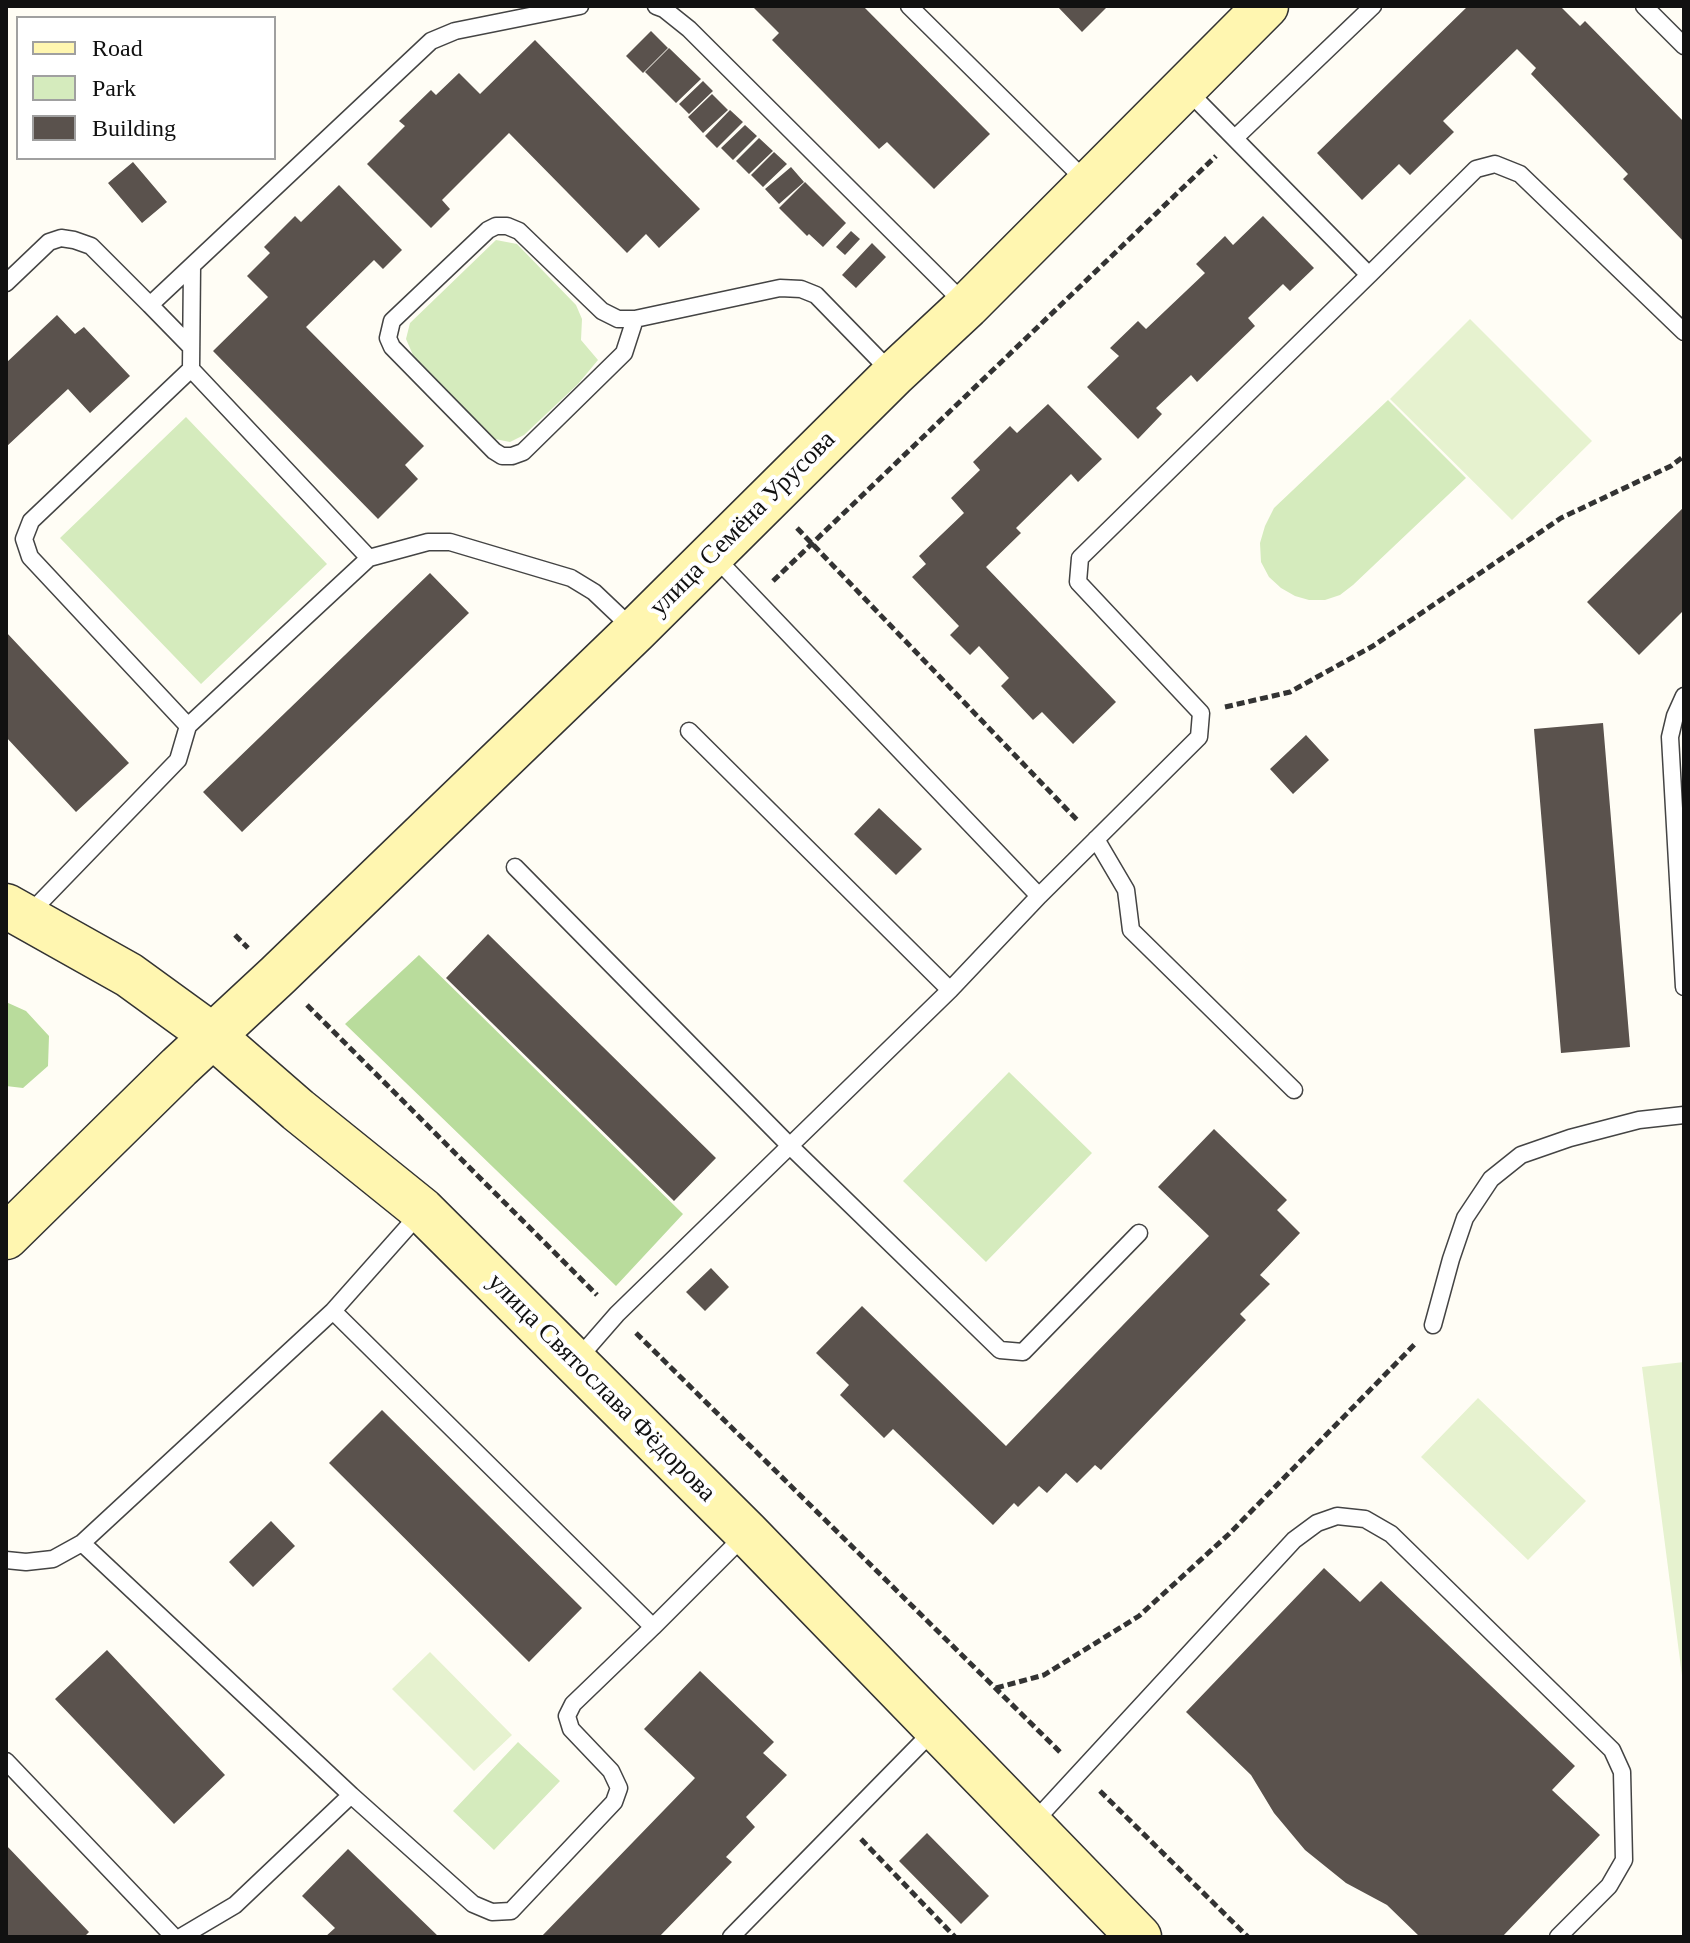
<!DOCTYPE html>
<meta charset="utf-8">
<style>
body{margin:0}
#map{position:relative;width:1690px;height:1943px;overflow:hidden;background:#fffdf5;font-family:"Times New Roman",serif}
canvas{display:block}
.frame{position:absolute;inset:0;border:8px solid #111;pointer-events:none}
.legend{position:absolute;left:16px;top:16px;width:260px;height:144px;box-sizing:border-box;background:#fff;border:2px solid #a0a0a0;margin:0;padding:10px 14px;list-style:none;font-size:24px;color:#111}
.legend li{display:flex;align-items:center;gap:16px;height:40px}
.legend b{width:40px;border:2px solid #a0a0a0}
</style>
<div id="map">
<canvas width="1690" height="1943"></canvas>
<div class="frame"></div>
<ul class="legend">
<li><b style="height:10px;background:#fff6b0"></b>Road</li>
<li><b style="height:22px;background:#d5ebbd"></b>Park</li>
<li><b style="height:22px;background:#5a524d"></b>Building</li>
</ul>
</div>
<script>
const g = document.querySelector('canvas').getContext('2d');
g.lineJoin = 'round';
function paint(path, color) { g.fillStyle = color; g.fill(path, 'evenodd'); }
const toPath = rows => new Path2D(rows.map(r => 'M' + r).join(''));
function stroke(path, color, width, dash) { g.strokeStyle = color; g.lineWidth = width; g.lineCap = dash ? 'butt' : 'round'; g.setLineDash(dash || []); g.stroke(path); }
function write(font, color, halo, rows, align = 'center') {
  g.font = font + ' "Times New Roman",serif'; g.lineWidth = 8; g.setLineDash([]); g.textBaseline = 'middle'; g.strokeStyle = halo; g.fillStyle = color; for (const [text, x, y, turn = 0] of rows) {
    g.save(); g.translate(x, y); g.rotate((+turn || 0) * Math.PI / 180); g.textAlign = isNaN(turn) ? turn : align; if (halo) g.strokeText(text, 0, 0); g.fillText(text, 0, 0); g.restore();
  }
}
paint(toPath([
 [496,240,517,244,576,305,582,319,581,340,598,360,578,384,524,435,510,442,495,439,413,355,406,339,410,323],
 [1388,400,1466,478,1353,585,1340,595,1325,600,1309,600,1295,596,1281,588,1269,577,1261,562,1260,543,1265,526,1274,508],
 [186,417,327,564,201,684,60,538],
 [1009,1072,1092,1153,986,1262,903,1181],
 [518,1742,560,1781,494,1850,453,1811]
]), '#d5ebbd');
paint(toPath([
 [419,955,683,1214,616,1286,345,1024],
 [6,1002,26,1011,49,1036,48,1066,23,1088,6,1086]
]), '#b9dc9c');
paint(toPath([
 [1470,319,1592,441,1512,520,1390,399],
 [1684,1362,1684,1691,1642,1367],
 [1478,1398,1586,1501,1528,1560,1421,1457],
 [430,1652,512,1735,474,1771,392,1689]
]), '#e6f2cf');
paint(toPath([
 [752,6,863,6,990,134,934,189,887,142,879,149,772,40,779,33],
 [1057,6,1108,6,1082,32],
 [1468,6,1560,6,1580,26,1585,21,1684,122,1684,242,1623,179,1628,174,1531,74,1536,68,1517,49,1443,121,1454,132,1410,175,1399,164,1362,200,1317,153],
 [651,31,668,48,643,73,626,56],
 [535,40,700,209,659,248,646,234,627,253,509,133,442,200,450,209,431,228,367,164,405,126,399,121,431,90,436,95,459,73,480,94],
 [669,48,701,79,676,103,645,72],
 [703,81,713,91,689,114,679,104],
 [712,94,728,110,703,133,688,117],
 [730,110,743,122,717,148,705,136],
 [745,125,757,136,733,160,721,148],
 [759,138,773,151,749,174,736,161],
 [774,152,787,164,763,187,751,175],
 [133,162,167,202,142,223,108,183],
 [791,167,804,182,779,204,765,189],
 [805,182,846,223,823,247,809,234,807,236,779,208],
 [339,185,402,250,383,269,374,260,306,327,424,446,405,465,418,479,378,519,213,351,268,297,247,276,270,253,264,247,295,216,301,222],
 [1263,216,1314,268,1290,291,1283,284,1248,318,1255,326,1197,382,1191,375,1156,408,1162,414,1138,439,1087,387,1119,356,1110,348,1138,321,1146,329,1205,273,1196,264,1225,236,1233,245],
 [851,231,860,239,845,255,836,247],
 [872,243,886,257,856,288,842,275],
 [57,315,75,334,84,327,130,376,90,413,68,389,6,447,6,363],
 [1048,404,1102,459,1078,482,1071,474,1016,528,1021,533,986,567,1116,702,1073,744,1042,712,1033,720,1001,686,1009,678,979,646,970,655,950,635,959,626,912,577,926,564,919,556,964,513,951,498,980,470,973,462,1010,426,1017,433],
 [1684,507,1684,610,1639,655,1587,602],
 [430,573,469,613,242,832,203,792],
 [6,632,129,763,76,812,6,737],
 [1603,723,1630,1047,1561,1053,1534,729],
 [1306,735,1329,760,1293,794,1270,769],
 [879,808,922,849,896,875,854,834],
 [488,934,716,1158,674,1201,446,978],
 [1214,1129,1287,1200,1277,1210,1300,1233,1260,1275,1270,1284,1240,1314,1246,1320,1101,1470,1095,1465,1077,1483,1066,1473,1047,1493,1039,1486,1018,1507,1014,1503,993,1525,893,1429,884,1438,840,1395,849,1385,816,1353,862,1306,1006,1446,1209,1236,1158,1187],
 [711,1268,729,1287,705,1311,686,1292],
 [382,1410,582,1608,529,1662,329,1463],
 [271,1521,295,1546,253,1587,229,1562],
 [1324,1568,1360,1602,1381,1581,1575,1766,1552,1790,1600,1835,1502,1937,1420,1937,1387,1905,1346,1883,1305,1850,1274,1813,1251,1775,1186,1712],
 [107,1650,225,1775,174,1824,55,1699],
 [700,1671,774,1742,763,1753,787,1775,746,1817,755,1827,726,1857,732,1862,659,1937,541,1937,695,1778,644,1729],
 [927,1833,989,1896,961,1924,899,1861],
 [6,1845,89,1932,84,1937,6,1937],
 [348,1849,439,1937,325,1937,335,1928,302,1896]
]), '#5a524d');
const lane = toPath([
 [656,6,664,9,689,29,966,305],
 [909,6,1087,182],
 [1644,6,1684,46],
 [1235,138,1373,6],
 [1369,275,1476,169,1495,164,1520,174,1684,332],
 [6,283,49,242,61,238,74,240,91,246,150,305,431,41,455,31,580,6],
 [150,305,191,347],
 [635,319,624,353,523,452,512,456,502,456,494,451,392,347,388,338,392,321,488,230,496,226,507,226,519,231,602,311,618,319,635,319,780,288,801,289,816,295,892,373],
 [714,556,1039,896,1199,737,1201,713,1078,582,1080,558,1369,275,1186,89],
 [369,558,428,542,450,542,571,578,594,592,633,629],
 [1684,696,1675,716,1670,737,1684,987],
 [188,726,369,558,191,369],
 [689,731,950,990],
 [1096,839,1126,890,1131,930,1294,1090],
 [515,867,790,1146,1000,1350,1023,1352,1139,1233],
 [27,916,178,760,188,726,30,557,24,539,31,521,191,369,192,266],
 [421,1212,333,1311,653,1627,746,1534],
 [1433,1325,1451,1259,1465,1218,1491,1179,1521,1155,1570,1138,1639,1120,1684,1115],
 [576,1361,617,1314,950,990,1039,896],
 [82,1543,351,1795],
 [6,1560,26,1562,53,1559,82,1543,333,1311],
 [6,1761,174,1937],
 [1032,1824,1294,1540,1317,1523,1337,1516,1365,1519,1391,1534,1612,1750,1622,1772,1624,1860,1609,1886,1558,1937],
 [181,1937,235,1905,351,1795,473,1904,492,1912,511,1911,614,1802,619,1788,611,1771,571,1729,567,1716,573,1704,653,1627],
 [731,1937,934,1730]
]);
const secondary = toPath([
 [6,906,129,975,213,1036,298,1110,422,1210,747,1533,1139,1937],
 [6,1237,179,1067,277,976,635,631,894,374,967,306,1266,6]
]);
stroke(lane, '#444', 19);
stroke(secondary, '#333', 47);
stroke(toPath([
 [797,528,1078,821],
 [773,581,1216,156],
 [1225,707,1290,692,1373,646,1561,518,1671,466,1684,456],
 [235,935,248,948],
 [307,1005,597,1295],
 [636,1333,1061,1753],
 [996,1688,1044,1675,1139,1616,1229,1534,1416,1343],
 [1100,1791,1248,1937],
 [861,1839,955,1937]
]), '#333', 5, [8, 4]);
stroke(lane, '#fff', 16);
stroke(secondary, '#fff6b0', 44);
write('26px', '#111', '#fff', [
 ["улица Семёна Урусова",743,524,-45],
 ["улица Святослава Фёдорова",601,1388,45]
]);
</script>
